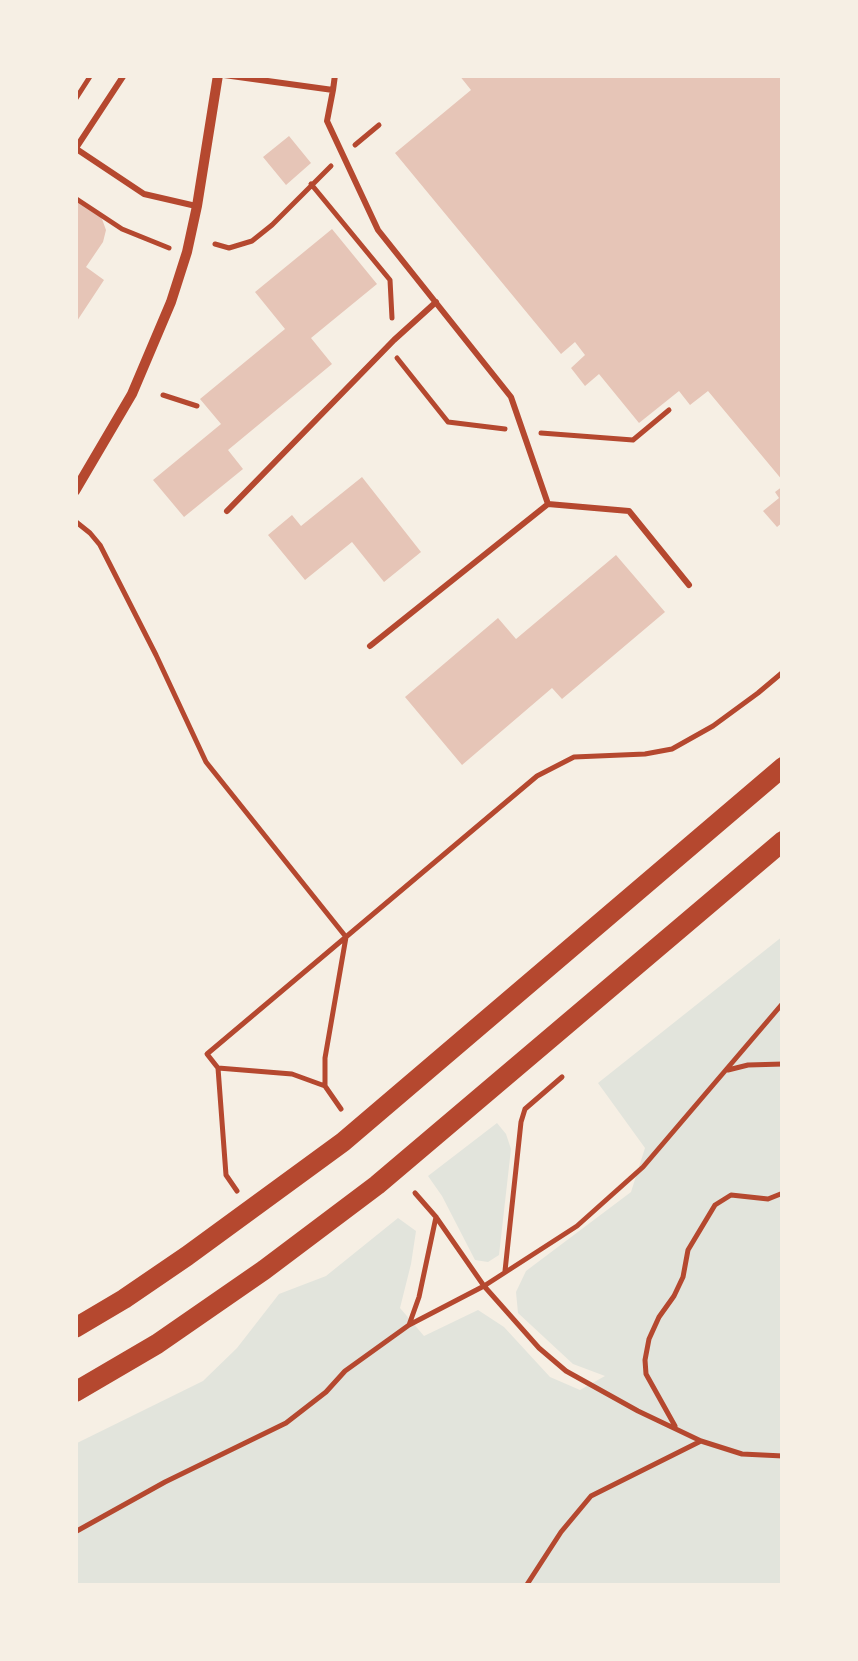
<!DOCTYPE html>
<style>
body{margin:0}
#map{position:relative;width:858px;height:1661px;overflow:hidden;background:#f6efe4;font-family:"Titillium Web",sans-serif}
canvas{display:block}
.frame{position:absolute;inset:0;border:78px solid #f6efe4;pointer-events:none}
</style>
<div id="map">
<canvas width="858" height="1661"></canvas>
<div class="frame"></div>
</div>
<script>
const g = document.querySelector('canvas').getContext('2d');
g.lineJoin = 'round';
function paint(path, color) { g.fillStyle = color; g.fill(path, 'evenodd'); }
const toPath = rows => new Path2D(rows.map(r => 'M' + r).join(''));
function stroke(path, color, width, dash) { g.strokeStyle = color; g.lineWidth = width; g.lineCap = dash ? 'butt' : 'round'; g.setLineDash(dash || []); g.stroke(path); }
paint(toPath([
 [783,936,783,1586,75,1586,75,1444,203,1381,237,1348,279,1294,326,1276,398,1218,416,1231,411,1264,400,1308,424,1336,478,1310,504,1327,550,1377,580,1390,605,1376,573,1364,518,1313,516,1292,526,1271,631,1192,645,1148,598,1083],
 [497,1123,506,1134,511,1149,499,1255,488,1262,475,1260,442,1196,428,1176]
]), '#e2e4dc');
paint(toPath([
 [459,75,783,75,783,481,708,391,690,405,679,391,639,423,599,374,585,386,571,368,585,355,575,342,561,354,395,153,471,90],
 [289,136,311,163,286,185,263,157],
 [75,199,98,214,102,219,106,230,103,242,86,267,104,280,75,324],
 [332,229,377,284,311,338,332,364,228,450,243,469,184,517,153,480,221,424,200,399,285,329,255,292],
 [362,477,421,552,384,582,352,542,305,580,268,535,292,515,301,526],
 [783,486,783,522,777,527,763,511,779,498,775,492],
 [616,555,665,612,562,699,552,688,462,765,405,697,498,618,516,639]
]), '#e6c5b7');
stroke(toPath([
 [75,100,91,75],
 [355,145,379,125],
 [311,184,390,280,392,318],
 [75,198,122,229,169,248],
 [215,244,229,248,252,241,272,225,331,166],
 [397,358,448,422,505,429],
 [163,395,197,406],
 [541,433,633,440,669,410],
 [75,521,90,533,100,545,156,655,206,762,346,937,325,1058,325,1086],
 [218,1068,226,1175,237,1191],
 [728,1070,748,1065,783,1064],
 [341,1109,325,1086,292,1074,218,1068,207,1054,537,776,574,757,645,754,672,749,713,726,758,693,783,672],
 [415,1193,436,1217,484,1286,539,1348,566,1371,638,1411,701,1441,742,1454,783,1456],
 [505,1271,521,1122,525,1109,562,1077],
 [409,1325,419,1297,436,1217],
 [675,1426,646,1374,645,1360,649,1339,659,1317,674,1296,683,1277,688,1250,715,1205,731,1195,768,1199,783,1193],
 [75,1532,165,1482,286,1423,326,1392,345,1371,409,1325,484,1286,577,1226,643,1167,783,1003],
 [526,1586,561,1532,591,1496,699,1442]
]), '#b5482f', 5);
stroke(toPath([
 [224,75,333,90,327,121,378,230,511,397,548,504,629,511,689,585],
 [333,90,335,75],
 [75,148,144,194,196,206],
 [76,148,124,75],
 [227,511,394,340,436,302],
 [370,646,548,504]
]), '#b5482f', 6);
stroke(toPath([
 [75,491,132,394,171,302,187,252,197,206,218,75]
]), '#b5482f', 10);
stroke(toPath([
 [75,1328,124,1299,187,1256,343,1142,783,767],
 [75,1392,157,1344,264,1270,377,1185,783,841]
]), '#b5482f', 20);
</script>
